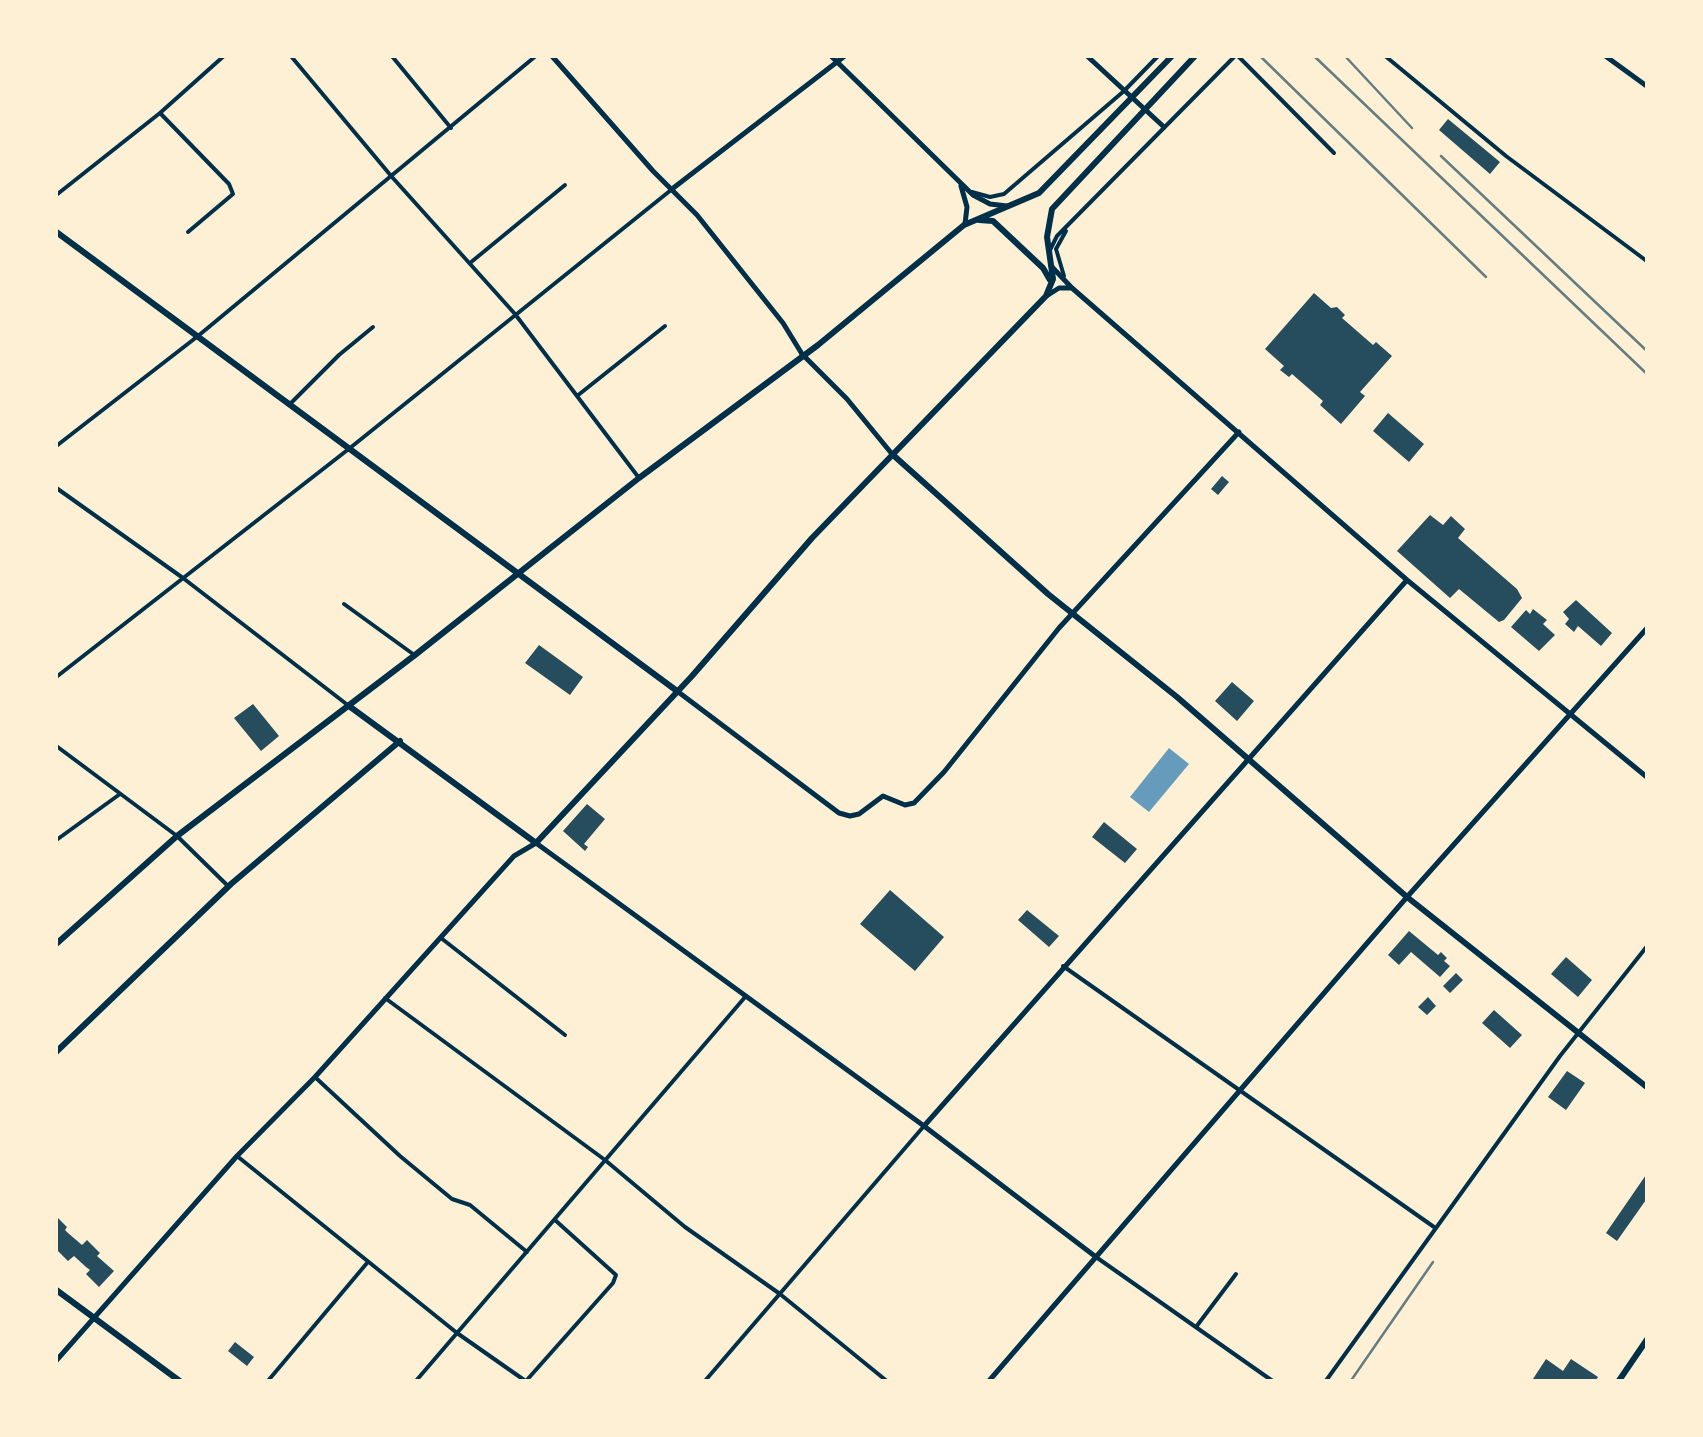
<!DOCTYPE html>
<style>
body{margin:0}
#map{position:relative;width:1703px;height:1437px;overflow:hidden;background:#fdf0d5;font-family:Manrope,sans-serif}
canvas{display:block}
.frame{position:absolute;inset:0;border:58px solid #fdf0d5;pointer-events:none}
</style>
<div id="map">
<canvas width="1703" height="1437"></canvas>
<div class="frame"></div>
</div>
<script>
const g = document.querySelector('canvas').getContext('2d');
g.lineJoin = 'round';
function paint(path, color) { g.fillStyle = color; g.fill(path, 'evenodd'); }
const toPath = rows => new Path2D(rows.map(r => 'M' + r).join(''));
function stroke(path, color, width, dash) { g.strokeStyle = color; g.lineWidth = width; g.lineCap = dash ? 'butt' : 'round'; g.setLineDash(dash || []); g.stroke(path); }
paint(toPath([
 [1169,748,1189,764,1149,812,1130,797]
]), '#669bbc');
paint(toPath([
 [1448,119,1500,162,1490,174,1439,130],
 [1314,293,1331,308,1337,307,1345,315,1342,318,1373,345,1376,342,1392,356,1360,392,1365,396,1341,424,1320,405,1323,401,1292,374,1289,377,1280,370,1284,366,1265,349],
 [1388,413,1424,444,1409,462,1373,431],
 [1222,476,1229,482,1218,495,1211,489],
 [1430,515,1443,525,1451,516,1465,529,1458,538,1517,589,1522,598,1504,620,1499,622,1459,589,1450,598,1397,551],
 [1576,600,1612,633,1601,646,1578,626,1574,632,1565,624,1569,619,1563,612],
 [1533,609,1547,620,1543,624,1555,635,1539,651,1511,627,1526,610,1530,614],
 [539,645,583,677,570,695,525,663],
 [1232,682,1254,701,1237,721,1215,701],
 [253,704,279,736,261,751,234,718],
 [587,804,605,819,584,844,588,847,585,851,563,831],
 [1104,822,1137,849,1125,863,1092,837],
 [890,890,944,937,915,971,860,924],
 [1027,910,1059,936,1049,947,1018,920],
 [1409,931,1438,955,1441,952,1447,958,1444,961,1450,966,1440,977,1411,952,1399,965,1388,955],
 [1566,957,1592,980,1578,997,1551,974],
 [1456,973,1463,980,1450,993,1443,986],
 [1428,997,1436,1006,1427,1015,1418,1007],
 [1494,1010,1522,1035,1510,1048,1482,1023],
 [1567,1071,1585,1083,1566,1110,1548,1097],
 [1648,1172,1648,1197,1617,1241,1606,1233],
 [55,1215,67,1227,65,1230,68,1233,82,1245,87,1240,100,1253,97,1256,114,1271,99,1287,86,1274,90,1270,86,1267,74,1256,68,1261,55,1248],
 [235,1342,254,1357,247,1366,228,1351],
 [1546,1359,1563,1371,1571,1359,1598,1377,1595,1382,1531,1382]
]), '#264d5e');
stroke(toPath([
 [290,55,392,177,515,314,639,478],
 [391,55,451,128],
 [1237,55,1334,153],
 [1384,55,1506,156,1648,262],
 [160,113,229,184,233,194,188,232],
 [972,192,990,197,1004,194,1124,91,1159,55],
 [55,196,160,113,225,55],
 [1050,250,1057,236,1236,55],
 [470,263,565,185],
 [1064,276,1056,249,1066,231],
 [577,396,665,326],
 [290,404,339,355,373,327],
 [55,447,198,336,537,55],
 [55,487,183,578,349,706],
 [344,604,413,654],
 [55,678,350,448,671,190],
 [55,745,177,836,228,886],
 [55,841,120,794],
 [441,938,565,1035],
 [1063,966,1434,1227],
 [385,998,605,1160,685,1227,780,1294,888,1382],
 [316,1078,400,1156,452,1199,470,1205,527,1252],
 [237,1156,457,1333,527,1382],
 [1096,1257,1274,1382],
 [1196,1327,1236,1274],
 [526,1381,613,1283,616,1275,555,1220],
 [267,1382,367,1263],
 [415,1382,746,996],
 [704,1382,924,1126],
 [1325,1382,1560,1056,1648,945]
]), '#003049', 4);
stroke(toPath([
 [551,55,653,171,697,215,783,323,802,354],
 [1086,55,1164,127],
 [1604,55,1648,87],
 [672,189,846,55],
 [1052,267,1072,288,1407,580,1648,778],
 [1048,295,1059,288,1070,288],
 [677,691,839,813,850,816,859,814,883,796,905,805,914,803,944,772,1059,628,1239,432],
 [924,1126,1407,580],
 [55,1362,237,1156,315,1077,514,856,536,843,924,1126,1096,1257],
 [988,1382,1407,897,1648,627]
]), '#003049', 5);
stroke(toPath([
 [830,55,973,195,990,204,1007,206],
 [961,186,967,207,965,224],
 [802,354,847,399,892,454]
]), '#003049', 5);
stroke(toPath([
 [979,220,993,221,1043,268,1050,280],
 [55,231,677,691],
 [892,454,1048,594,1177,697,1407,897,1648,1088],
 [349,706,536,843,692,676,812,538,1046,296,1053,279,1047,237,1052,209,1196,55],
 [55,945,177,836,415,655,639,478,818,345,964,225,1039,193,1173,55],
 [55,1053,231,884,400,741],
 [55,1289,181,1382],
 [1618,1382,1648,1338]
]), '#003049', 6);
stroke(toPath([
 [1259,55,1486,277],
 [1313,55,1648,375],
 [1344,55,1412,128],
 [1441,156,1648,352],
 [1350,1382,1433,1262]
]), '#657d81', 2.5);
</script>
